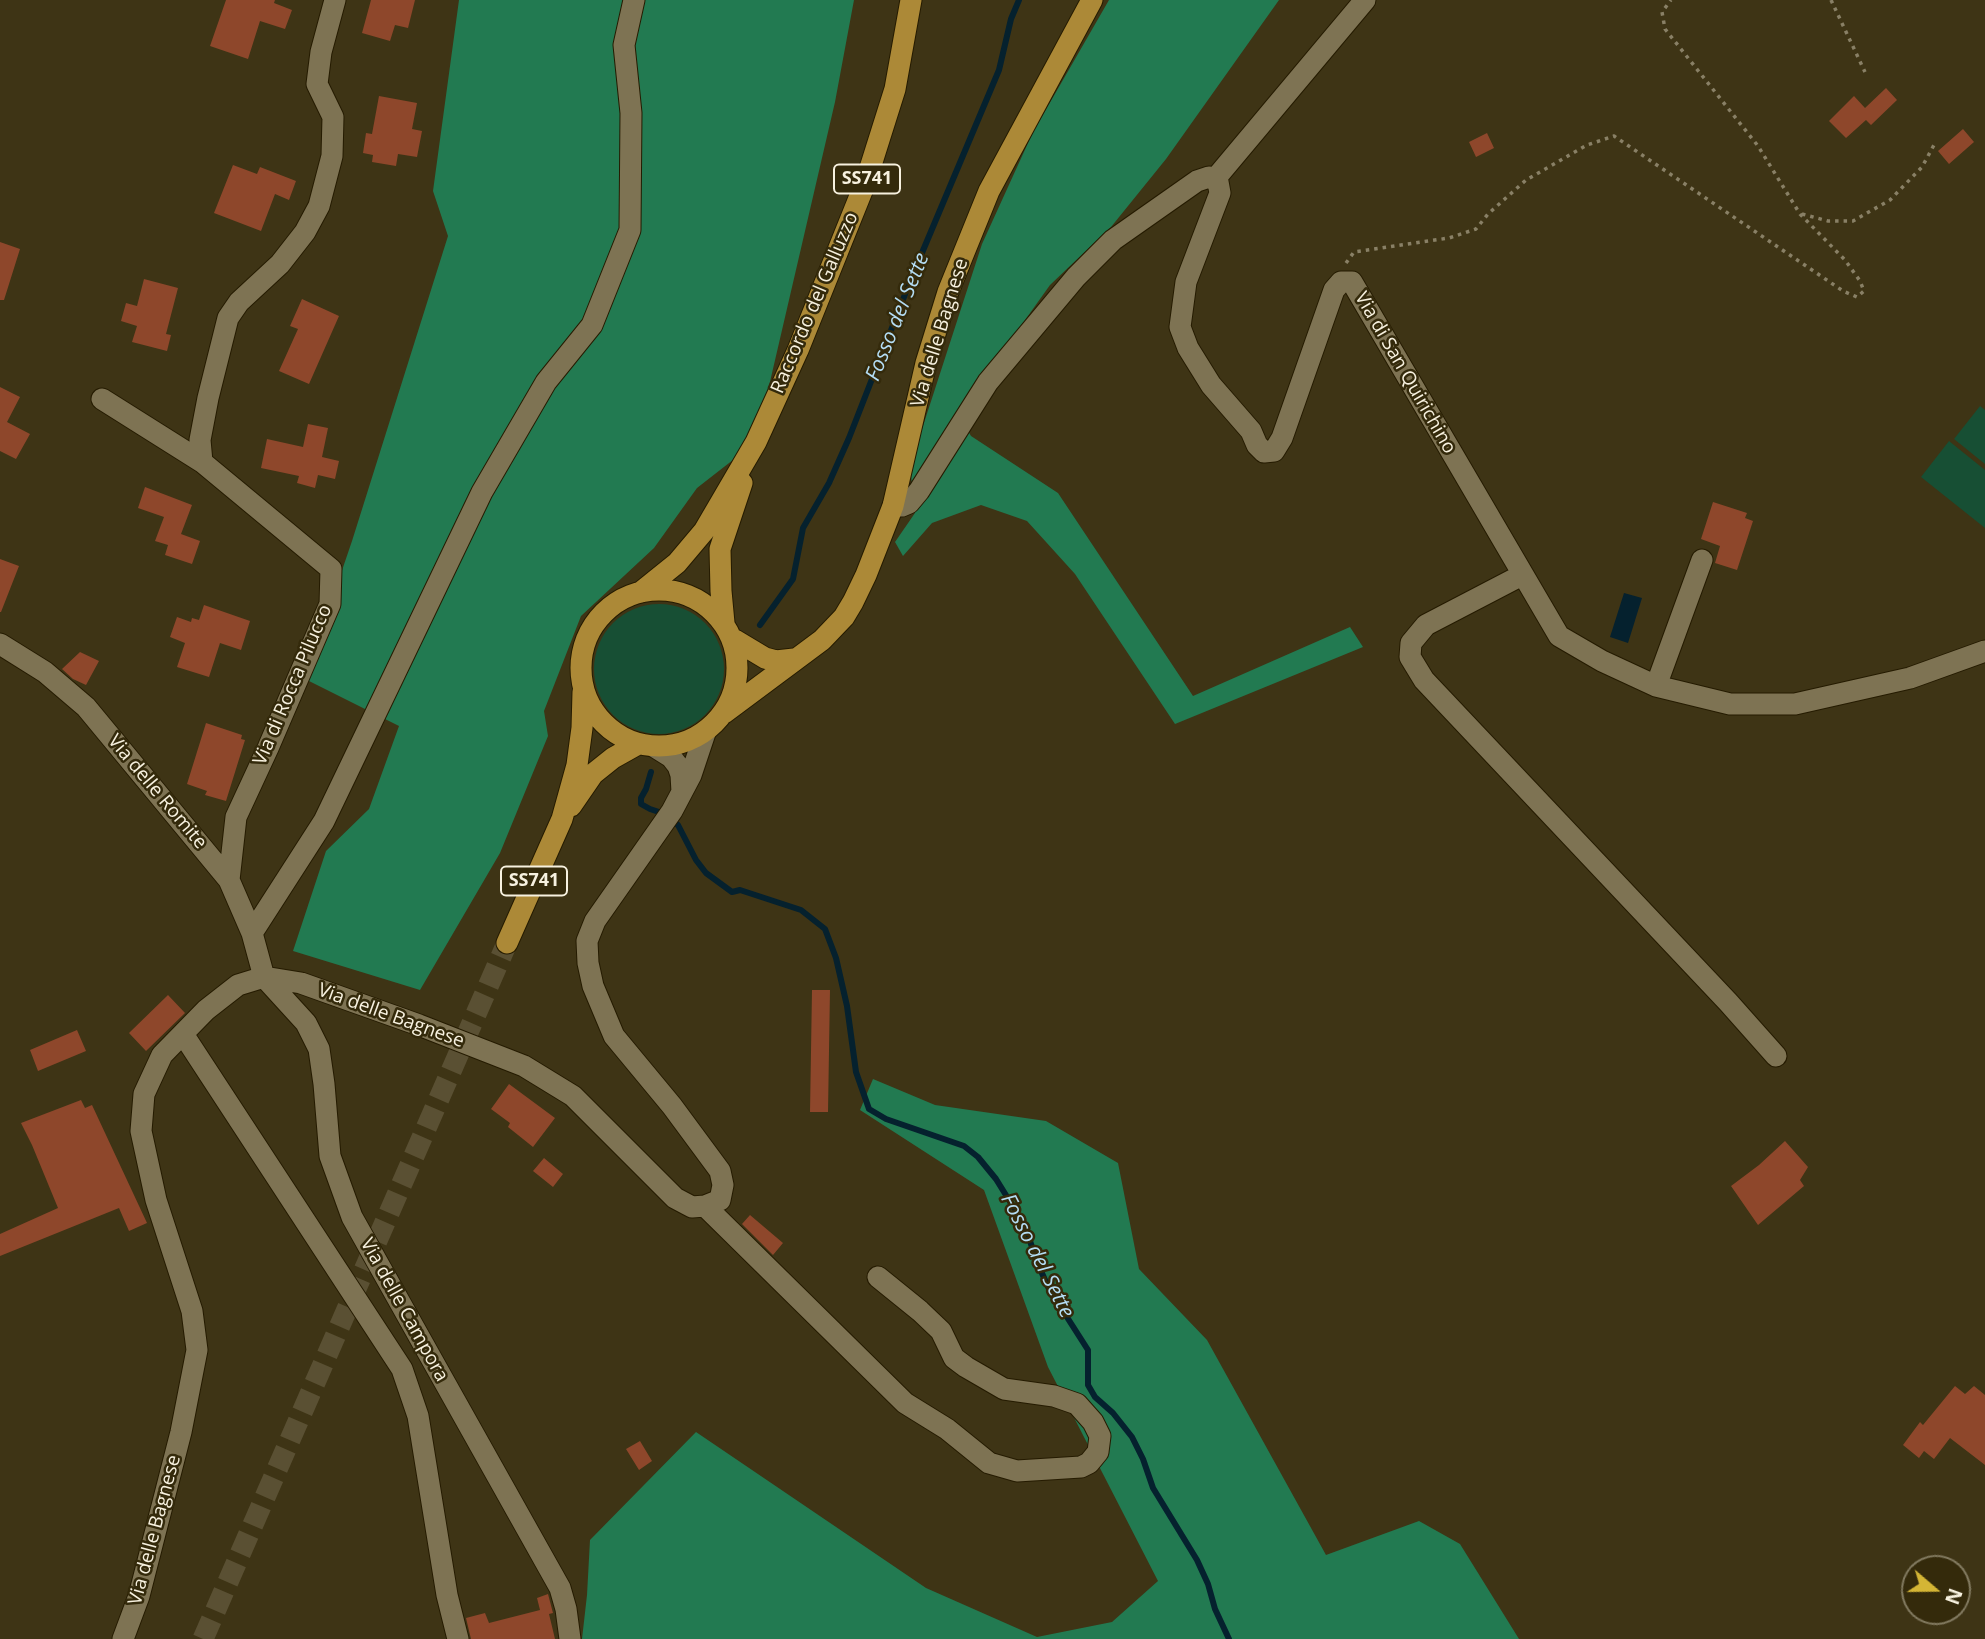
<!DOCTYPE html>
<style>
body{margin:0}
#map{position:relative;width:1985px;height:1639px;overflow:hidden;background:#3e3415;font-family:"Open Sans",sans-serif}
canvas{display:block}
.north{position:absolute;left:1901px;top:1555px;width:70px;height:70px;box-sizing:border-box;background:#342a0b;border:2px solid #827a60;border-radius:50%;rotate:110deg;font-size:19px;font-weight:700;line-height:28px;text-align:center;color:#f7f1df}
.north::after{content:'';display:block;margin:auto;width:24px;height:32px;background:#d4b535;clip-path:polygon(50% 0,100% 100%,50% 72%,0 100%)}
</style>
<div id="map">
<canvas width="1985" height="1639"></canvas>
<div class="north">N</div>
</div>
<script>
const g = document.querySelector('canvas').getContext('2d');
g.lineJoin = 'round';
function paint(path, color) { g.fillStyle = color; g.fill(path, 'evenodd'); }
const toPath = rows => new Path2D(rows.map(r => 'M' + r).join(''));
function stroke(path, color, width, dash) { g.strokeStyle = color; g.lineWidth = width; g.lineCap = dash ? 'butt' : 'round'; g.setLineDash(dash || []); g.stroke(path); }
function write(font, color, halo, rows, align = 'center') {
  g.font = font + ' "Open Sans",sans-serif'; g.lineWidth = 5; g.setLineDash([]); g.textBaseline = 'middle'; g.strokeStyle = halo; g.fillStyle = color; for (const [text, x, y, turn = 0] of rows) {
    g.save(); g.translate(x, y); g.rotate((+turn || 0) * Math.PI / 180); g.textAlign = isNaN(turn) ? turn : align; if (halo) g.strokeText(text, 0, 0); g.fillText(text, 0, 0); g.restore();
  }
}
paint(toPath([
 [1980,406,1985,410,1985,464,1954,439],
 [1949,441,1985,470,1985,528,1921,477],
 '594 669a65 65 0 1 1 130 0a65 65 0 1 1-130 0Z'
]), '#174f34');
paint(toPath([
 [459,0,854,0,835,102,756,442,697,488,654,548,581,616,544,711,548,736,500,853,420,990,293,951,326,851,369,809,399,726,305,679,352,541,448,236,433,191],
 [1109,0,1279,0,1166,159,1111,227,1050,285,958,414,971,436,1058,493,1193,696,1350,627,1363,647,1175,724,1075,574,1027,521,981,505,932,523,903,556,895,542,915,513,910,466,982,244,1033,132],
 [873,1079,935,1105,1046,1121,1118,1163,1139,1269,1207,1340,1326,1555,1419,1521,1460,1544,1519,1639,582,1639,587,1595,590,1540,696,1432,926,1588,1037,1637,1112,1622,1158,1581,1048,1367,984,1190,860,1110]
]), '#227a51');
paint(toPath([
 [1624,593,1642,598,1628,643,1610,637]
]), '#05212e');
stroke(toPath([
 [760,625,793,579,803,528,829,483,849,438,911,279,999,70,1011,19,1019,0],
 [651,772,646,789,641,798,641,804,650,809,659,812,678,825,696,860,706,873,732,892,740,890,801,910,825,929,836,958,847,1006,856,1072,869,1109,886,1119,964,1146,978,1157,996,1179,1025,1226,1037,1262,1049,1289,1088,1350,1088,1385,1095,1397,1113,1413,1132,1437,1143,1459,1153,1488,1197,1560,1208,1584,1215,1609,1229,1639]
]), '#05212e', 6);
paint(toPath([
 [226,0,275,0,274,3,292,10,285,29,260,21,248,59,210,46],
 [371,0,415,0,408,28,395,25,390,41,362,33],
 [1886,88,1897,100,1871,125,1866,120,1846,138,1829,121,1854,96,1865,108],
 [379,96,417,103,412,129,422,131,417,157,398,154,396,166,372,162,373,155,363,153,366,133,372,134],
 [1963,129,1974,142,1949,164,1938,151],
 [1487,133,1494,148,1476,157,1469,142],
 [233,165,257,174,260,167,296,181,289,200,275,194,261,231,214,213],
 [0,242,20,249,4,300,0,300],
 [144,279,178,288,166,334,171,335,167,351,132,342,137,326,121,321,126,303,137,306],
 [302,299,339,316,309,384,279,371,298,329,290,326],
 [0,387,20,397,7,422,30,434,16,459,0,451],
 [308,424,328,428,322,457,339,461,335,479,318,475,315,488,297,483,299,476,261,468,267,439,303,447],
 [145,487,192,505,181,534,200,541,192,564,165,555,168,545,155,541,164,517,138,508],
 [1713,502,1747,513,1745,518,1753,521,1737,570,1715,563,1720,546,1701,539],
 [0,559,19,566,1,612,0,612],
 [204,605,250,621,241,650,220,643,209,677,177,667,185,643,170,637,177,617,191,622,192,618,199,620],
 [80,652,99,661,86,685,73,679,62,669],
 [206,723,242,735,241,739,245,740,226,801,205,795,207,791,187,784],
 [812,990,830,990,828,1112,810,1112],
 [168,995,185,1013,146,1051,129,1033],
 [77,1030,86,1051,38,1071,30,1050],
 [509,1084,555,1118,533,1147,508,1127,510,1123,491,1109],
 [81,1100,85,1108,92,1105,147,1223,129,1231,119,1208,0,1256,0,1234,58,1208,32,1145,21,1123],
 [1785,1141,1808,1167,1800,1180,1804,1186,1758,1225,1731,1186,1759,1165],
 [544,1158,563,1174,553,1187,533,1171],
 [750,1215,783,1243,773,1255,742,1224],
 [1955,1386,1965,1394,1974,1386,1985,1395,1985,1465,1950,1438,1934,1459,1924,1451,1919,1458,1903,1445,1920,1422,1923,1425],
 [640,1441,652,1461,639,1470,626,1449],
 [548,1594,553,1613,549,1614,555,1639,471,1639,466,1618,485,1613,489,1623,540,1610,537,1598]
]), '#8e472b');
stroke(toPath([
 [203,1639,507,943]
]), '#5a5033', 21, [21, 10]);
const minor = toPath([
 [1215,179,1365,0],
 [102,399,202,462],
 [893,506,902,506,909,503,919,491,988,382,1076,277,1113,240,1197,181,1209,177,1218,182,1220,193,1186,282,1180,327,1188,348,1211,385,1251,431,1257,445,1264,452,1274,451,1282,438,1334,290,1341,282,1352,282,1559,636,1602,661,1656,686,1730,704,1795,704,1910,678,1985,651],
 [1522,575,1426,625,1411,643,1410,657,1424,680,1728,1002,1776,1056],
 [0,644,45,672,86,707,229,880,252,933,264,977,306,1023,319,1049,324,1084,330,1156,352,1217,560,1588,566,1609,570,1639],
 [1656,686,1702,560],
 [655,747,671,757,678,766,681,775,682,792],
 [229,880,236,817,268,748,330,604,331,569,202,462,200,440,208,398,228,318,239,302,280,264,305,232,319,206,332,156,333,117,317,84,321,52,335,0],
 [252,933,324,821,482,492,546,382,592,325,630,230,631,113,624,45,634,0],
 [183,1034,402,1369,418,1416,447,1595,458,1639],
 [705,1206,905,1403,947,1429,989,1463,1017,1471,1081,1467,1089,1463,1098,1452,1100,1436,1093,1422,1077,1404,1054,1396,1004,1389,966,1367,954,1358,941,1331,920,1311,878,1277],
 [123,1639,139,1596,181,1432,197,1350,192,1311,156,1200,141,1131,144,1094,162,1055,206,1010,238,985,264,977,301,983,419,1025,524,1066,573,1096,675,1198,692,1207,705,1206,720,1200,723,1185,720,1171,672,1106,614,1036,593,986,588,963,587,941,595,921,672,811,691,775,705,733]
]);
const major = toPath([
 '581 668a78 78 0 1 1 156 0a78 78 0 1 1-156 0Z',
 [641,592,677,563,704,531,756,442,798,350,866,181,895,89,911,0],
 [724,623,721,591,720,549,742,483],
 [735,640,765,658,776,661,794,659],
 [724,713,822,640,844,617,853,602,866,575,893,506,926,363,948,292,989,191,1092,0],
 [571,806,593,774,613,758,638,744],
 [507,943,562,819,577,765,582,728,583,692]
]);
stroke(minor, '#251b00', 23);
stroke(major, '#251b00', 23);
stroke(toPath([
 [1831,0,1865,72],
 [1802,214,1828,221,1853,221,1890,200,1922,167,1934,145],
 [1346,263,1354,252,1449,238,1476,229,1488,214,1526,180,1587,145,1614,136,1843,291,1857,297,1864,291,1860,281,1845,260,1800,214,1758,146,1665,29,1662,12,1671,0]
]), '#898066', 3.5, [3.5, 5]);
stroke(minor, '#7e7353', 21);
stroke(major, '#ac8937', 21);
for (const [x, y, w] of [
 [867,179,66],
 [534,881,66]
]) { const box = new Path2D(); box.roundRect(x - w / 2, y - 14.5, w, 29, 5); g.fillStyle = '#342a0b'; g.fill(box); stroke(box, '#f7f1df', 2); }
write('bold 18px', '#f7f1df', null, [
 ["SS741",867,179],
 ["SS741",534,881]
]);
write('19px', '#f7f1df', '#342a0b', [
 ["Raccordo del Galluzzo",815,303,-67],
 ["Via delle Bagnese",940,333,-73],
 ["Via di San Quirichino",1405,373,60],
 ["Via di Rocca Pilucco",293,685,-67],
 ["Via delle Romite",157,792,50],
 ["Via delle Bagnese",391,1016,20],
 ["Via delle Campora",404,1310,61],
 ["Via delle Bagnese",155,1530,-75]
]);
write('italic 21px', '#b4ddf4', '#342a0b', [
 ["Fosso del Sette",898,317,-68],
 ["Fosso del Sette",1037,1256,63]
]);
</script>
